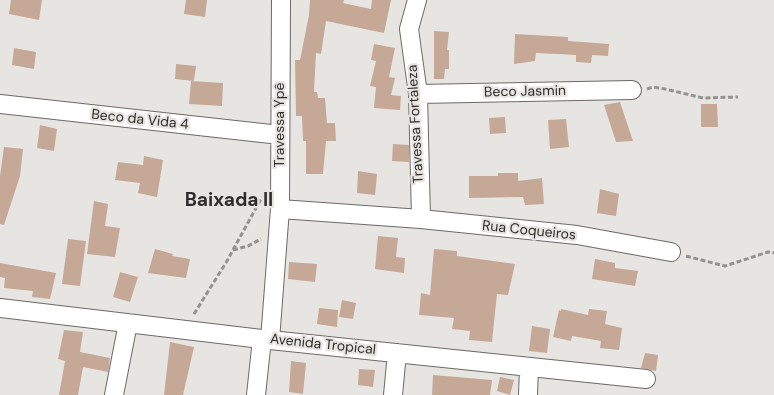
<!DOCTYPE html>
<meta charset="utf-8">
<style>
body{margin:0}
canvas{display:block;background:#e7e5e1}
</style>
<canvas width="774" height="395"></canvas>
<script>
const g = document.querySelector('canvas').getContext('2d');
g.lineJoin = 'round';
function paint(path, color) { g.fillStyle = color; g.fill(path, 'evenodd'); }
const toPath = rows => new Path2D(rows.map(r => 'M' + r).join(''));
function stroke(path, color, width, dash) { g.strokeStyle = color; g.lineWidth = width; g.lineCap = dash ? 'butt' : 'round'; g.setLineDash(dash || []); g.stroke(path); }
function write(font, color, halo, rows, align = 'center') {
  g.font = font + ' "DM Sans",sans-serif'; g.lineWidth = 4.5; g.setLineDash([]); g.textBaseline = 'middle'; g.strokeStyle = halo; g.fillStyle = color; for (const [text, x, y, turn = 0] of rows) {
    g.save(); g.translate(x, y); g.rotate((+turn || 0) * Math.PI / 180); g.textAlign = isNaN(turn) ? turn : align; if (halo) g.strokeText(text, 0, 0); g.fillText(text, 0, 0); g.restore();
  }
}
paint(toPath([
 [11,0,42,0,39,20,9,14],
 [186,0,207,0,205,17,184,14],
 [310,0,344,0,343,3,371,9,372,0,391,0,384,33,326,21,321,54,316,53,314,92,317,92,318,98,325,98,327,123,335,123,336,141,326,141,323,174,306,174,306,141,303,141,302,116,296,116,295,60,300,60,309,15],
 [434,31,449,32,447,50,449,50,449,69,445,69,444,79,434,79],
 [515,34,568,37,568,41,609,44,608,56,592,55,591,63,576,62,576,55,536,53,535,61,514,64],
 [374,44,395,48,389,77,395,78,391,95,401,96,400,110,374,108,376,87,370,86,376,61,371,60],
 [14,48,36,52,34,69,12,65],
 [176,64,196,66,194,81,175,79],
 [191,81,223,83,222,106,189,104],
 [620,102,633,141,616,142,604,105],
 [701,104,717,104,718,127,701,127],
 [505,117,506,133,490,134,489,118],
 [566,119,569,147,550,149,548,120],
 [40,125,57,129,54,151,37,148],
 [393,144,409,145,409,162,392,161],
 [4,147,23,149,20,176,4,225,0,224,0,176],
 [144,156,163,160,157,197,138,193,140,183,115,180,118,162,143,165],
 [358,171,377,174,375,195,357,193],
 [498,173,518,173,518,181,542,178,544,204,525,205,523,197,469,198,469,176,498,176],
 [600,189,619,194,616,216,597,213],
 [94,201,108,204,105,226,120,228,115,257,87,254],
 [378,236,398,238,396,257,405,258,404,273,375,269],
 [68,239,86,241,80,286,62,284],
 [155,249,173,254,172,256,190,259,186,278,148,273],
 [434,249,457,251,457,256,515,264,508,295,497,294,492,342,469,340,470,331,452,329,454,318,419,315,421,293,430,295],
 [595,259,615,263,615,268,638,271,635,286,592,279],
 [289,262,317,264,315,282,288,279],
 [0,263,56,273,50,299,32,297,33,291,4,288,5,278,0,277],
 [120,272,138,277,130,302,113,297],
 [342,300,356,303,353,319,339,317],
 [319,308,338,310,337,327,317,324],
 [561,309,588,315,589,309,607,311,605,324,622,328,619,350,600,348,601,341,572,336,571,341,553,337,559,310,561,311],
 [532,326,550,329,547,353,529,351],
 [64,330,83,332,80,352,110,358,108,372,83,367,78,395,59,395,65,361,58,359],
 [170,342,194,347,183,395,164,395],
 [645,353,658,355,656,371,641,368],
 [291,361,306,363,303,394,289,392],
 [359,369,375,370,373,387,358,385],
 [433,375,492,380,490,395,432,395],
 [500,377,514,380,510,395,497,391]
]), '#c5a996');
const minor = toPath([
 [417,0,409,29,418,94,421,219],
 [418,94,632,90],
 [0,104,280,135],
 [280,209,421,219,577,235,671,252],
 [0,308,270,340,646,379],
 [270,340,280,209,281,0],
 [114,395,128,323],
 [256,395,262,339],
 [393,395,397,353],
 [528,395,529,367]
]);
stroke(minor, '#6b6a66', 20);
stroke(toPath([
 [647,89,653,87,665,89,703,98,738,97],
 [233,250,248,246,261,239],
 [686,256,725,266,768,252,774,253],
 [194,314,227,261,262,197]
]), '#959390', 3, [5, 2.5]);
stroke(minor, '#fff', 18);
write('14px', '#2e2d2b', '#e7e5e1', [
 ["Beco Jasmin",525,92,-1],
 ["Beco da Vida 4",140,120,6],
 ["Travessa Fortaleza",416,124,-93],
 ["Travessa Ypê",280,125,-90],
 ["Rua Coqueiros",529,231,6],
 ["Avenida Tropical",323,345,6]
]);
write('bold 19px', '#2e2d2b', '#e7e5e1', [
 ["Baixada II",229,201]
]);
</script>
